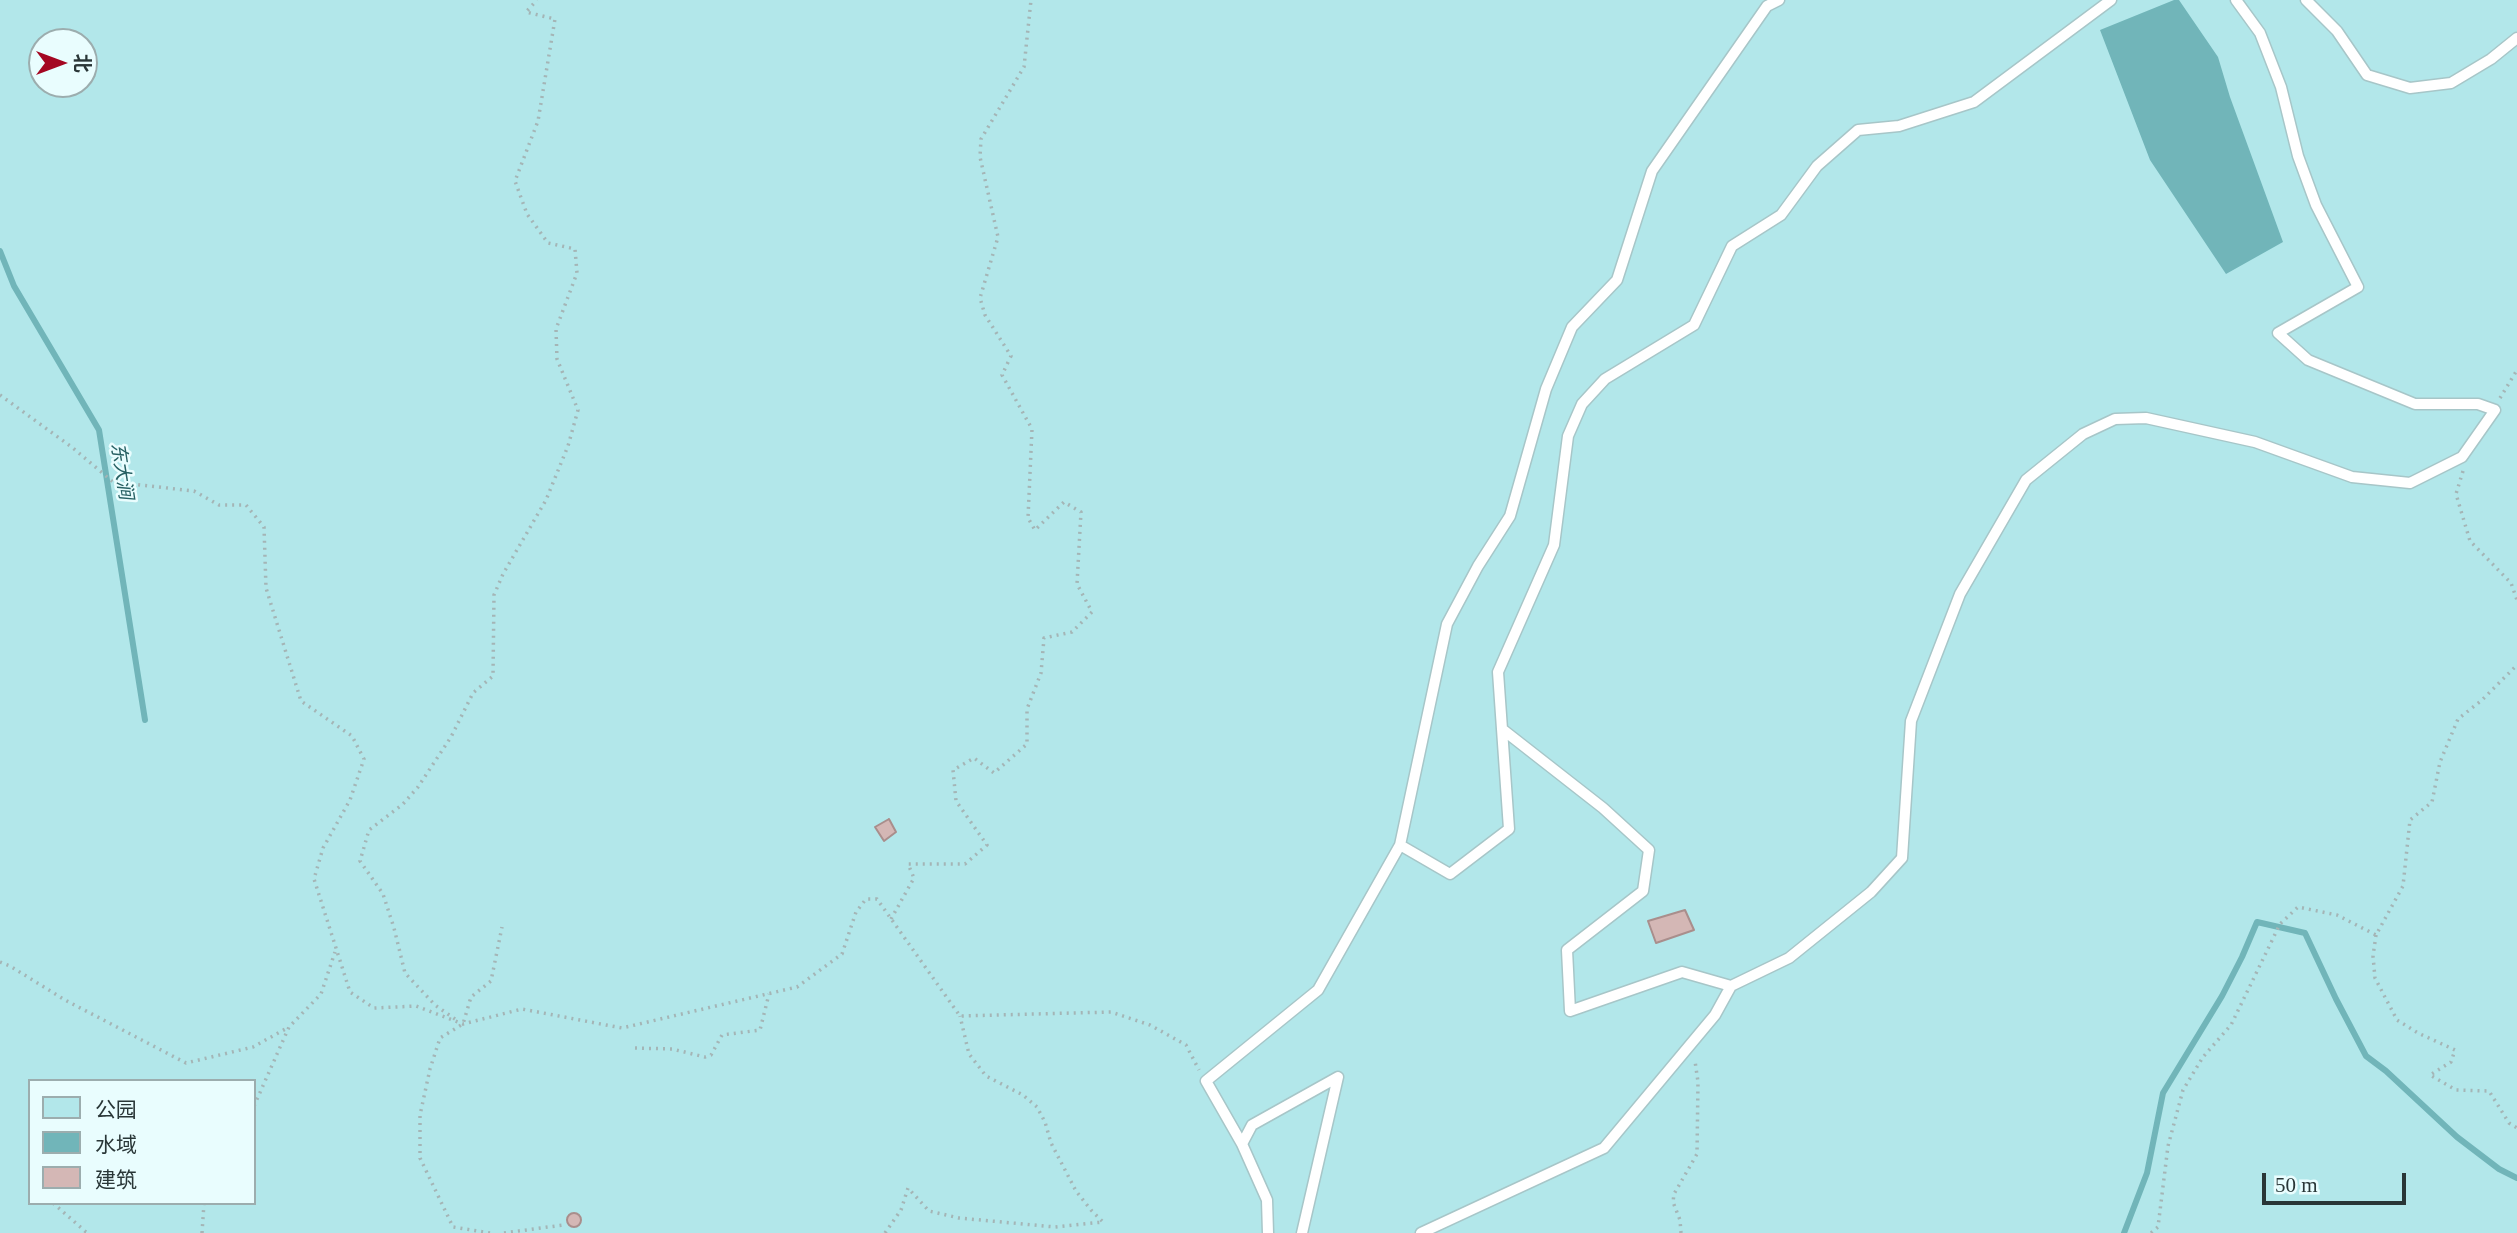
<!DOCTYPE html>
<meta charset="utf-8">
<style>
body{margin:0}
#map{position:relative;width:2517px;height:1233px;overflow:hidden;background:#e9fdfe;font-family:"Times New Roman","Noto Sans SC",serif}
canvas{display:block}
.legend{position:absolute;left:28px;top:1079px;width:228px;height:126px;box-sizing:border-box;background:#e9fdfe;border:2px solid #9cadae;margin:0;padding:9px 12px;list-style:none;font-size:21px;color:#293637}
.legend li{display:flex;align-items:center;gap:14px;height:35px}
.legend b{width:35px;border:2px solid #9cadae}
.north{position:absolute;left:28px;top:28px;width:70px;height:70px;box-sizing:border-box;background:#e9fdfe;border:2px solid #9cadae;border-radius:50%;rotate:90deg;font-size:19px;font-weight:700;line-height:28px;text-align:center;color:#293637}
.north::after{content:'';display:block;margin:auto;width:24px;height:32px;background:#a40722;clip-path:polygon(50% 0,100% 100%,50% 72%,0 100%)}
.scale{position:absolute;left:2262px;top:1173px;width:144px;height:32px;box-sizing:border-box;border:4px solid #293637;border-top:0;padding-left:9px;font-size:21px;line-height:24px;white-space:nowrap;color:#293637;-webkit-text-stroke:5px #e9fdfe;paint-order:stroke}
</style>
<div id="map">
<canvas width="2517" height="1233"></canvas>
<ul class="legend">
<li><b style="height:19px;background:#b2e7ea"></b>公园</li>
<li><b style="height:19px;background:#71b5b9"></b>水域</li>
<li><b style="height:19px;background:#d4b7b5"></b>建筑</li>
</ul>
<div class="north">北</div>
<div class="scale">50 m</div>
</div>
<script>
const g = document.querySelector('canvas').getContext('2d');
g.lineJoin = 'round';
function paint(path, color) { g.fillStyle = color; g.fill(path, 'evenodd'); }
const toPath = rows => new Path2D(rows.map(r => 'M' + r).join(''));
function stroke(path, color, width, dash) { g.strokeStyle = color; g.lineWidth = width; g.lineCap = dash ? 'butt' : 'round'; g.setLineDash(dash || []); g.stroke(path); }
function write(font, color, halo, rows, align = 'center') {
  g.font = font + ' "Times New Roman","Noto Sans SC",serif'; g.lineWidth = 5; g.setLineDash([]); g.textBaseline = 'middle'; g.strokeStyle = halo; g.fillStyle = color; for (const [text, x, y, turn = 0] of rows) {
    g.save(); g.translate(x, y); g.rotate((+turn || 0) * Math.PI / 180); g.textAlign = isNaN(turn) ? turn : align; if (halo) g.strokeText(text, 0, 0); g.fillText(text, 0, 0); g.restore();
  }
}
paint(toPath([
 [0,0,2517,0,2517,1233,0,1233],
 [42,42,84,42,84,84,42,84],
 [30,1081,254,1081,254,1203,30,1203]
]), '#b2e7ea');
paint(toPath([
 [2174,0,2179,0,2218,57,2230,97,2283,242,2226,274,2150,160,2100,30]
]), '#71b5b9');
stroke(toPath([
 [0,251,14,286,99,430,145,720],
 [2124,1233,2147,1173,2163,1093,2222,996,2242,957,2257,922,2305,933,2336,999,2366,1056,2386,1071,2457,1137,2499,1169,2517,1178]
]), '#71b5b9', 6);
const building = toPath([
 [889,819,896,832,884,841,875,827,889,819],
 [1685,910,1694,930,1656,943,1648,921,1685,910],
 '567 1220a7 7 0 1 1 14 0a7 7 0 1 1-14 0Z'
]);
paint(building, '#d4b7b5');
stroke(building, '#a98e8c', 2);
const service = toPath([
 [2306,0,2337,31,2367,75,2410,88,2451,83,2491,59,2517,38],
 [1502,729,1603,808,1649,850,1643,891,1567,950,1570,1011,1682,972,1731,986],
 [1400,845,1450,874,1509,829,1498,672,1554,545,1568,436,1582,404,1605,379,1694,325,1732,246,1781,215,1817,166,1858,130,1899,126,1974,102,2111,0],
 [1242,1144,1252,1125,1338,1077,1302,1233],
 [1268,1233,1267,1200,1242,1144,1206,1081,1318,990,1400,845,1447,624,1478,566,1510,516,1546,389,1572,327,1617,280,1652,171,1767,6,1779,0],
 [1421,1233,1604,1148,1715,1015,1731,986,1789,958,1871,892,1902,858,1911,721,1960,594,2026,480,2083,434,2115,419,2146,418,2255,442,2352,477,2410,483,2462,457,2495,410,2478,404,2415,404,2308,360,2278,333,2358,287,2316,205,2298,156,2281,87,2260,33,2236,0]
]);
stroke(service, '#a7c6c8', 13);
stroke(toPath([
 [0,395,73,448,113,482,194,491,219,505,246,505,264,527,266,588,301,701,352,736,364,759,350,800,323,848,314,879,350,992,374,1008,416,1006,463,1024,522,1009,622,1028,797,987,842,954,856,912,866,899,877,899,960,1016,1111,1012,1150,1025,1186,1045,1199,1070],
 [2500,398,2517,370],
 [2463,471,2456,494,2470,541,2511,583,2517,600],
 [891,919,914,878,908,864,965,864,987,845,956,801,953,770,974,758,994,773,1027,744,1027,709,1041,673,1044,638,1072,632,1092,612,1077,584,1081,512,1064,502,1035,530,1028,518,1032,429,1002,375,1011,356,985,315,980,298,998,237,980,157,981,139,1024,67,1031,0],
 [2376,935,2373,956,2375,978,2397,1020,2418,1033,2455,1050,2451,1062,2430,1075,2456,1090,2489,1091,2509,1123,2517,1128],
 [0,962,10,966,65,1000,186,1063,253,1047,289,1027],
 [455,1019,435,1005,405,973,394,928,383,894,360,861,369,830,403,804,418,787,451,737,473,693,493,676,494,595,503,574,546,500,568,446,578,410,557,359,556,329,577,273,575,249,548,243,527,214,515,181,538,121,555,19,526,12,537,0],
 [635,1048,672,1049,705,1057,711,1055,722,1035,760,1030,769,994],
 [254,1106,289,1027,321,994,335,952],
 [53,1203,86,1232,91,1233],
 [202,1233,204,1203],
 [490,1233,453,1227,420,1158,420,1115,430,1069,440,1038,463,1024,471,997,491,981,502,927],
 [504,1233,563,1225],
 [885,1233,901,1210,908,1188,929,1211,959,1218,1055,1227,1103,1222,1091,1210,1076,1191,1051,1143,1045,1122,1037,1107,1023,1095,986,1076,969,1054,960,1016],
 [1681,1233,1680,1220,1673,1202,1674,1194,1697,1154,1698,1082,1695,1061],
 [2151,1233,2158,1227,2168,1146,2183,1090,2203,1057,2231,1025,2280,924,2298,907,2337,915,2376,935,2403,886,2410,820,2432,802,2440,762,2458,719,2482,700,2517,665]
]), '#a4b5b6', 3.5, [2, 5]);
stroke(service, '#fff', 10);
write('italic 19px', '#276063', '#e9fdfe', [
 ["东大涧",121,471,81]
]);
</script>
